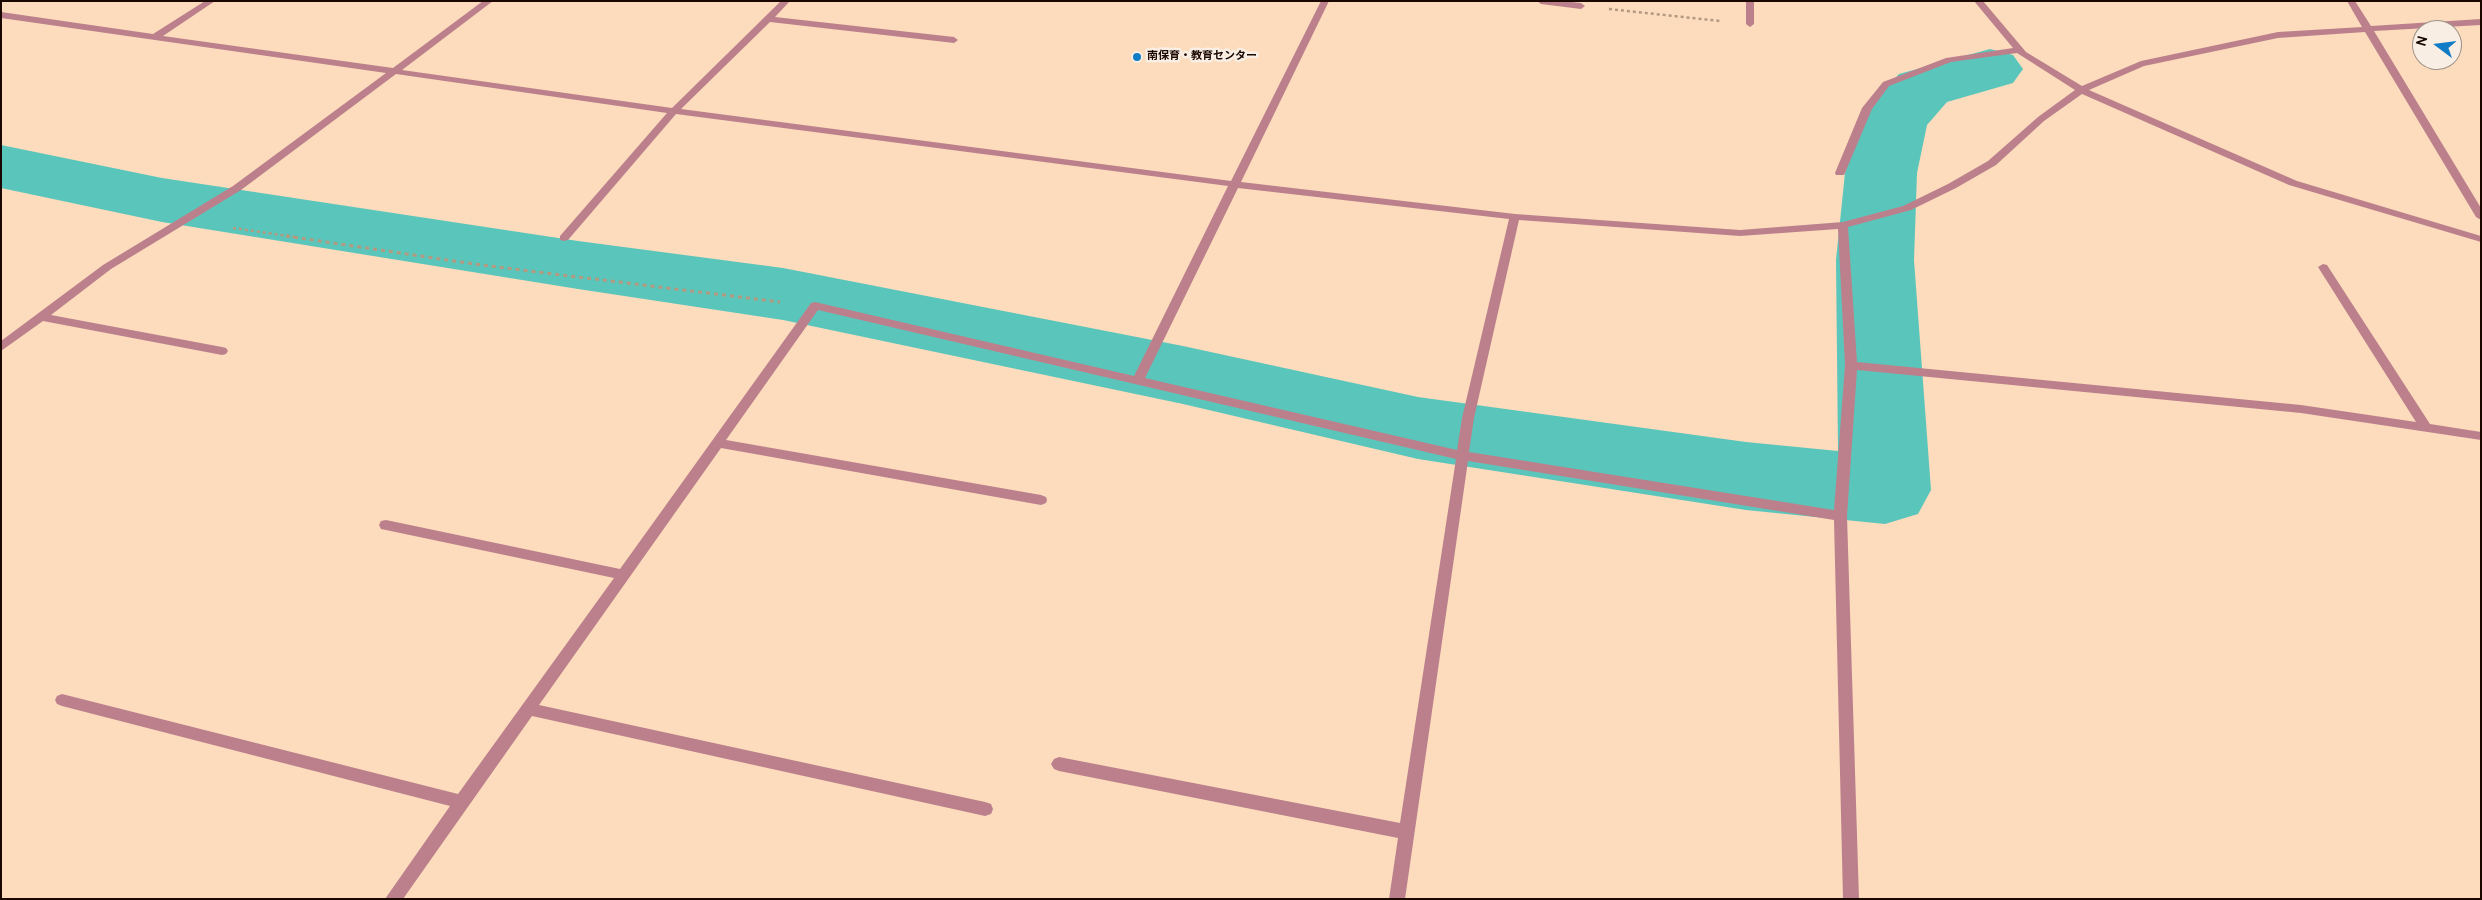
<!DOCTYPE html>
<meta charset="utf-8">
<style>
body{margin:0}
#map{position:relative;width:2482px;height:900px;overflow:hidden;background:#fcdcbd;font-family:Overpass,sans-serif}
canvas{display:block}
.frame{position:absolute;inset:0;border:2px solid #190700;pointer-events:none}
.north{position:absolute;left:2412px;top:20px;width:50px;height:50px;box-sizing:border-box;background:#f8eee3;border:1px solid #9f9288;border-radius:50%;rotate:285deg;font-size:14px;font-weight:700;line-height:20px;text-align:center;color:#190700}
.north::after{content:'';display:block;margin:auto;width:18px;height:22px;background:#0f7cc6;clip-path:polygon(50% 0,100% 100%,50% 72%,0 100%)}
</style>
<div id="map">
<canvas width="2482" height="900"></canvas>
<div class="frame"></div>
<div class="north">N</div>
</div>
<script>
const g = document.querySelector('canvas').getContext('2d');
g.lineJoin = 'round';
const toPath = rows => new Path2D(rows.map(r => 'M' + r).join(''));
function paint(path, color) { g.fillStyle = color; g.fill(path, 'evenodd'); }
function stroke(path, color, width, dash) { g.strokeStyle = color; g.lineWidth = width; g.lineCap = dash ? 'butt' : 'round'; g.setLineDash(dash || []); g.stroke(path); }
function write(font, color, halo, rows, align = 'center') {
  g.font = font + ' Overpass,"Noto Sans JP",sans-serif'; g.lineWidth = 5; g.setLineDash([]); g.textBaseline = 'middle'; g.strokeStyle = halo; g.fillStyle = color; for (const [text, x, y, turn = 0] of rows) {
    g.save(); g.translate(x, y); g.rotate((+turn || 0) * Math.PI / 180); g.textAlign = isNaN(turn) ? turn : align; if (halo) g.strokeText(text, 0, 0); g.fillText(text, 0, 0); g.restore();
  }
}
paint(toPath([
 [1990,49,2013,55,2023,69,2013,83,1947,102,1927,125,1917,173,1914,260,1931,490,1918,514,1885,524,1746,510,1418,459,1183,404,783,320,578,289,162,222,1,188,1,145,162,178,578,241,783,268,1183,346,1418,397,1746,442,1838,451,1836,260,1845,173,1859,121,1869,106,1899,74,1990,49]
]), '#5ac6bb');
stroke(toPath([
 [1609,9,1720,21],
 [233,228,295,237]
]), '#b49981', 2.5, [3, 3]);
stroke(toPath([
 [286,236,481,265,780,302]
]), '#b49981', 3, [4, 4]);
paint(toPath([
 [205,1,215,1,163,36,393,68,483,1,493,1,402,70,672,108,781,1,790,1,775,17,954,37,958,40,954,43,770,22,681,109,1231,181,1321,1,1329,1,1241,182,1515,214,1740,230,1843,222,1903,206,1948,184,1988,161,2038,117,2075,90,2017,53,1951,62,1889,86,1872,109,1845,173,1844,175,1836,175,1835,173,1862,108,1883,82,1946,58,2013,48,1974,1,1983,1,2026,52,2082,86,2141,61,2278,32,2362,27,2347,1,2355,1,2371,26,2481,19,2481,25,2374,31,2481,208,2481,220,2476,217,2365,32,2278,38,2144,66,2089,90,2297,181,2481,236,2481,242,2289,185,2082,94,2044,121,1996,165,1956,188,1911,210,1848,227,1857,362,2301,405,2416,422,2318,267,2323,264,2327,265,2430,424,2481,432,2481,440,2301,413,1857,370,1847,516,1859,899,1843,899,1834,520,1468,461,1405,899,1389,899,1398,838,1059,771,1054,769,1051,764,1054,759,1059,757,1400,823,1456,459,818,310,726,440,1041,495,1046,497,1047,500,1046,503,1041,505,721,448,539,705,985,802,991,804,993,809,991,814,985,816,532,716,403,899,385,899,450,806,62,706,57,704,55,700,57,696,62,694,458,794,614,578,386,530,381,529,379,525,381,521,386,520,620,569,811,303,815,302,1134,376,1228,186,676,114,568,240,564,241,560,240,560,236,667,113,396,74,241,190,111,269,51,315,222,347,226,348,228,351,226,354,222,355,43,321,1,351,1,341,103,265,233,186,386,73,1,18,1,12,153,34,205,1],
 [1238,188,1509,219,1462,418,1457,450,1145,378,1238,188],
 [1519,220,1740,236,1838,229,1845,365,1834,510,1469,452,1474,418,1519,220],
 [1537,1,1563,1,1581,3,1585,6,1581,9,1541,4,1537,1],
 [1746,1,1754,1,1754,24,1750,27,1746,24,1746,1]
]), '#bc808c');
for (const [x, y, r, color] of [
 [1137,57,5,"#0f7cc6"]
]) { const dot = new Path2D(); dot.arc(x, y, r, 0, 2 * Math.PI); g.fillStyle = color; g.fill(dot); stroke(dot, '#f8eee3', 2); }
write('bold 11px', '#190700', '#f8eee3', [
 ["南保育・教育センター",1147,57]
], 'left');
</script>
